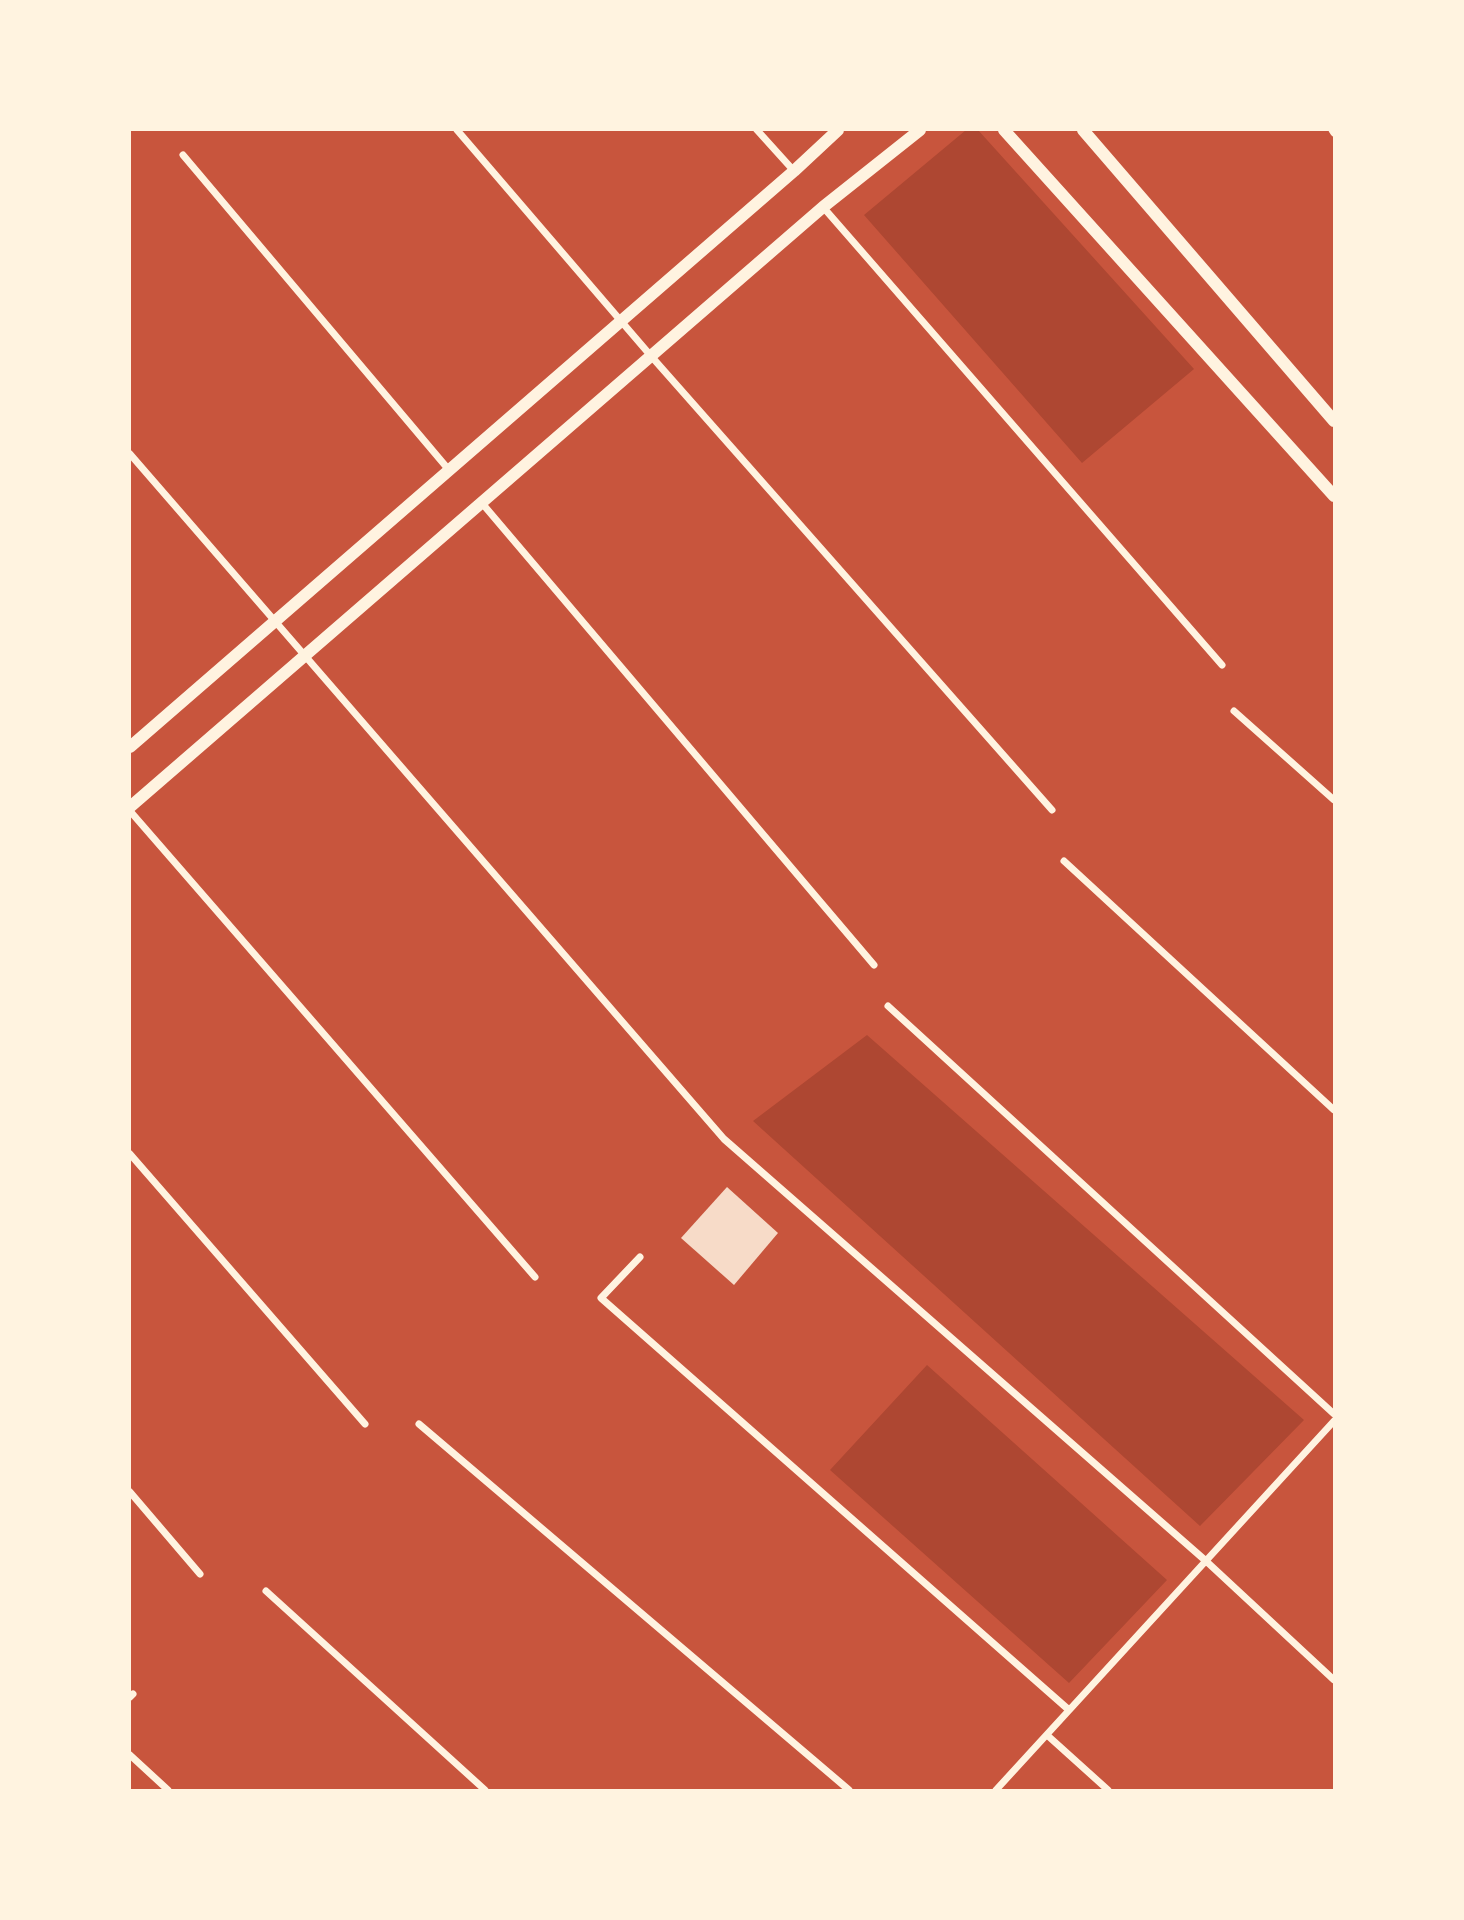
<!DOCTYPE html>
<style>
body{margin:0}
#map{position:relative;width:1464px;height:1920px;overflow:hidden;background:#c8553d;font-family:Manrope,sans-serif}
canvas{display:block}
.frame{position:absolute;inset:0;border:131px solid #fff3e0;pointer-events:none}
</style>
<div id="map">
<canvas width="1464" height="1920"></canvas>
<div class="frame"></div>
</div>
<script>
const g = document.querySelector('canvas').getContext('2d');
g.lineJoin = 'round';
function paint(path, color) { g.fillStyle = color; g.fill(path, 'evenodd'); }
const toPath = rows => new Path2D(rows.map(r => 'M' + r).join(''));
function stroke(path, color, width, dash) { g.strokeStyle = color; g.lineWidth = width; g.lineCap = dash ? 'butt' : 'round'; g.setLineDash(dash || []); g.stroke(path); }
paint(toPath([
 [966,130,978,130,1194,369,1082,463,864,215],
 [867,1035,1304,1420,1200,1526,753,1121],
 [927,1365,1167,1580,1069,1683,830,1470]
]), '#ae4732');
paint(toPath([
 [727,1187,778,1233,734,1285,681,1238]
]), '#f7dbc8');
stroke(toPath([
 [457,130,651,356,1052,810],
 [757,130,794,171],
 [1332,130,1334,133],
 [183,155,449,470],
 [823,207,1222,665],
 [130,454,724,1139,1206,1561,1334,1680],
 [481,502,874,965],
 [1234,711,1334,800],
 [130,811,535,1277],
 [1064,861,1334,1110],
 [888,1006,1334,1414],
 [130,1154,365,1424],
 [640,1257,601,1298,1069,1710],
 [419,1424,849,1790],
 [130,1492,200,1574],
 [266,1591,485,1790],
 [130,1697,133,1694],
 [1047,1735,1108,1790],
 [130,1755,168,1790],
 [996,1790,1334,1421]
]), '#fff3e0', 7);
stroke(toPath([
 [1004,130,1334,496],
 [1083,130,1334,421],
 [130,747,794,171,838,130],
 [130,807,823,207,920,130]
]), '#fff3e0', 12);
</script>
